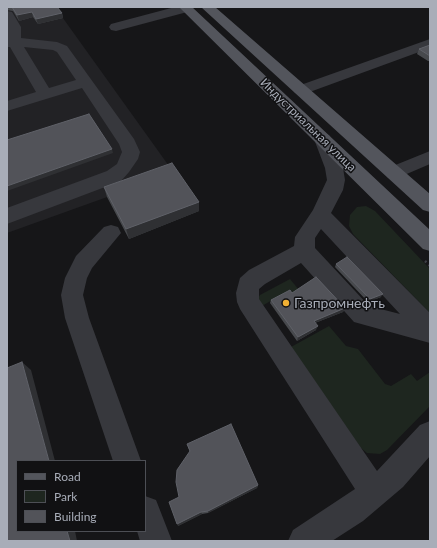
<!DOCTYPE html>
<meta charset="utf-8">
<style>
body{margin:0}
#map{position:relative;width:437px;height:548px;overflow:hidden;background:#161618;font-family:Lato,sans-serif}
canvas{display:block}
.frame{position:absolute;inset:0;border:8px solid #a8adb8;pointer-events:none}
.legend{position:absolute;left:16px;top:460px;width:130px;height:72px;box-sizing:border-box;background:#111113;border:1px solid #4d4f55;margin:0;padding:5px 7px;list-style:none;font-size:12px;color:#a8adb8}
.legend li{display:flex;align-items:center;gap:8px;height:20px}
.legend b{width:20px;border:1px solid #4d4f55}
</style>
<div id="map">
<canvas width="437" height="548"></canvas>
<div class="frame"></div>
<ul class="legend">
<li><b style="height:5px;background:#53555c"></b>Road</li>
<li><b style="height:11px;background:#1e261f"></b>Park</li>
<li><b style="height:11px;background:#525359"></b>Building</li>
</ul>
</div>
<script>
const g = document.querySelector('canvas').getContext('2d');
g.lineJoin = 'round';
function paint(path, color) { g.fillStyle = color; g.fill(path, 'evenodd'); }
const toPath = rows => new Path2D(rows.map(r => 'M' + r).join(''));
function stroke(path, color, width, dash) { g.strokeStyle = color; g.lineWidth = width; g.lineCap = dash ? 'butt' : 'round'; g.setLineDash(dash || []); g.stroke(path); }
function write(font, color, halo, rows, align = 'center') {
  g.font = font + ' Lato,sans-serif'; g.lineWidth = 3; g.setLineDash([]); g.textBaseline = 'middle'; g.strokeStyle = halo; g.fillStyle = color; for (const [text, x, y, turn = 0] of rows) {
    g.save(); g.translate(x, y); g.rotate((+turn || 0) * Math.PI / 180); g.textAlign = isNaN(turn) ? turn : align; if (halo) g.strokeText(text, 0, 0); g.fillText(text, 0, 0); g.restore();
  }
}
paint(toPath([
 [7,7,55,7,174,173,7,233]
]), '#222225');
paint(toPath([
 [366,206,375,211,430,269,430,313,353,234,349,226,350,215,357,207],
 [290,279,299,290,293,293,290,290,260,307,258,298,260,295],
 [329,326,346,346,358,349,385,384,391,386,411,374,417,381,430,372,429,407,387,450,380,454,367,453,361,448,291,347]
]), '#1e261f');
stroke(toPath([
 [425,261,430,266]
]), '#3d3f44', 2.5, [2, 3]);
paint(toPath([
 [175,7,192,8,191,11,116,31,111,30,109,27,111,24,175,7],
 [7,11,12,12,21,27,21,38,57,42,67,46,134,139,140,152,138,159,129,172,121,181,7,224,7,208,107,171,117,164,122,152,119,144,82,88,7,111,7,101,36,92,10,47,7,47,7,11],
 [24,47,53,50,57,52,76,80,49,88,24,47],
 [430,39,430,48,307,93,301,95,295,93,293,90,295,87,430,39],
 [323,133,329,135,332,139,343,168,345,180,343,190,331,213,430,313,430,343,354,322,301,263,265,284,259,289,259,299,377,471,420,425,430,421,430,456,403,487,363,521,332,541,288,541,293,530,355,489,240,309,237,302,236,293,240,278,249,270,294,246,295,237,313,210,327,180,325,168,314,139,317,135,323,133],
 [321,229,400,314,369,306,315,248,315,238,321,229],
 [430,151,430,164,395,179,388,178,386,173,388,168,430,151],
 [111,225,118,227,121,233,92,268,87,278,83,295,89,318,141,461,113,461,65,318,61,295,65,278,76,256,104,227,111,225],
 [145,496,156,500,172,541,140,541,137,531,145,531,145,496]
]), '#37383d');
paint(toPath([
 [179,7,192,7,430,230,430,251,423,249,179,7],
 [201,7,215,7,430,194,430,212,423,210,201,7]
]), '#53555c');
paint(toPath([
 [7,7,57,7,62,13,63,18,38,24,33,17,19,21,13,11,7,10],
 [430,45,430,61,428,61,417,54,419,49],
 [104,187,199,202,199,211,129,239,107,197],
 [336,264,381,297,368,302,335,267],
 [292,293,345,308,343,312,315,323,316,330,297,341,270,303,271,300],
 [187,444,258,485,257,488,208,513,202,514,178,526,190,452]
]), '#47494d');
paint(toPath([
 [32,12,33,17,19,21,17,15],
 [62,13,63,18,38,24,36,19],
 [112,149,113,153,7,191,7,186],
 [199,202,199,211,129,239,126,229],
 [383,294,381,297,368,302,370,299],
 [345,308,343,312,312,324,314,321],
 [318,326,316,330,297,341,298,337],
 [22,362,31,370,55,461,49,461],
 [258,485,257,488,208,513,208,511],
 [201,512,202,514,178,526,177,524],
 [67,531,75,531,77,541,70,541]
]), '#2f3033');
const building = toPath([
 [12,7,57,7,62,13,36,19,32,12,17,15,12,7],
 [430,45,430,56,419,49,430,45],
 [89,114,112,149,7,186,7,140,89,114],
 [172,163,199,202,126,229,104,187,172,163],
 [347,257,383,294,370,299,336,264,347,257],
 [316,277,345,308,314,321,318,326,298,337,271,300,290,290,292,293,316,277],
 [22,362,49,461,17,461,17,531,67,531,70,541,7,541,7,368,22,362],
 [231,424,258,485,208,511,201,512,177,524,169,502,179,497,176,482,177,470,190,451,187,444,231,424]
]);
paint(building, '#525359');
stroke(building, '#5f6168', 1);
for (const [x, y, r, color] of [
 [286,303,4,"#f2b134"]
]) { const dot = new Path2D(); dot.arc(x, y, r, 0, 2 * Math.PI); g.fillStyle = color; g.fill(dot); stroke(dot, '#111113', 1.5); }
write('12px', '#a8adb8', '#111113', [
 ["Индустриальная улица",308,125,44]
]);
write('14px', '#a8adb8', '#111113', [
 ["Газпромнефть",294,303]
], 'left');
</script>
